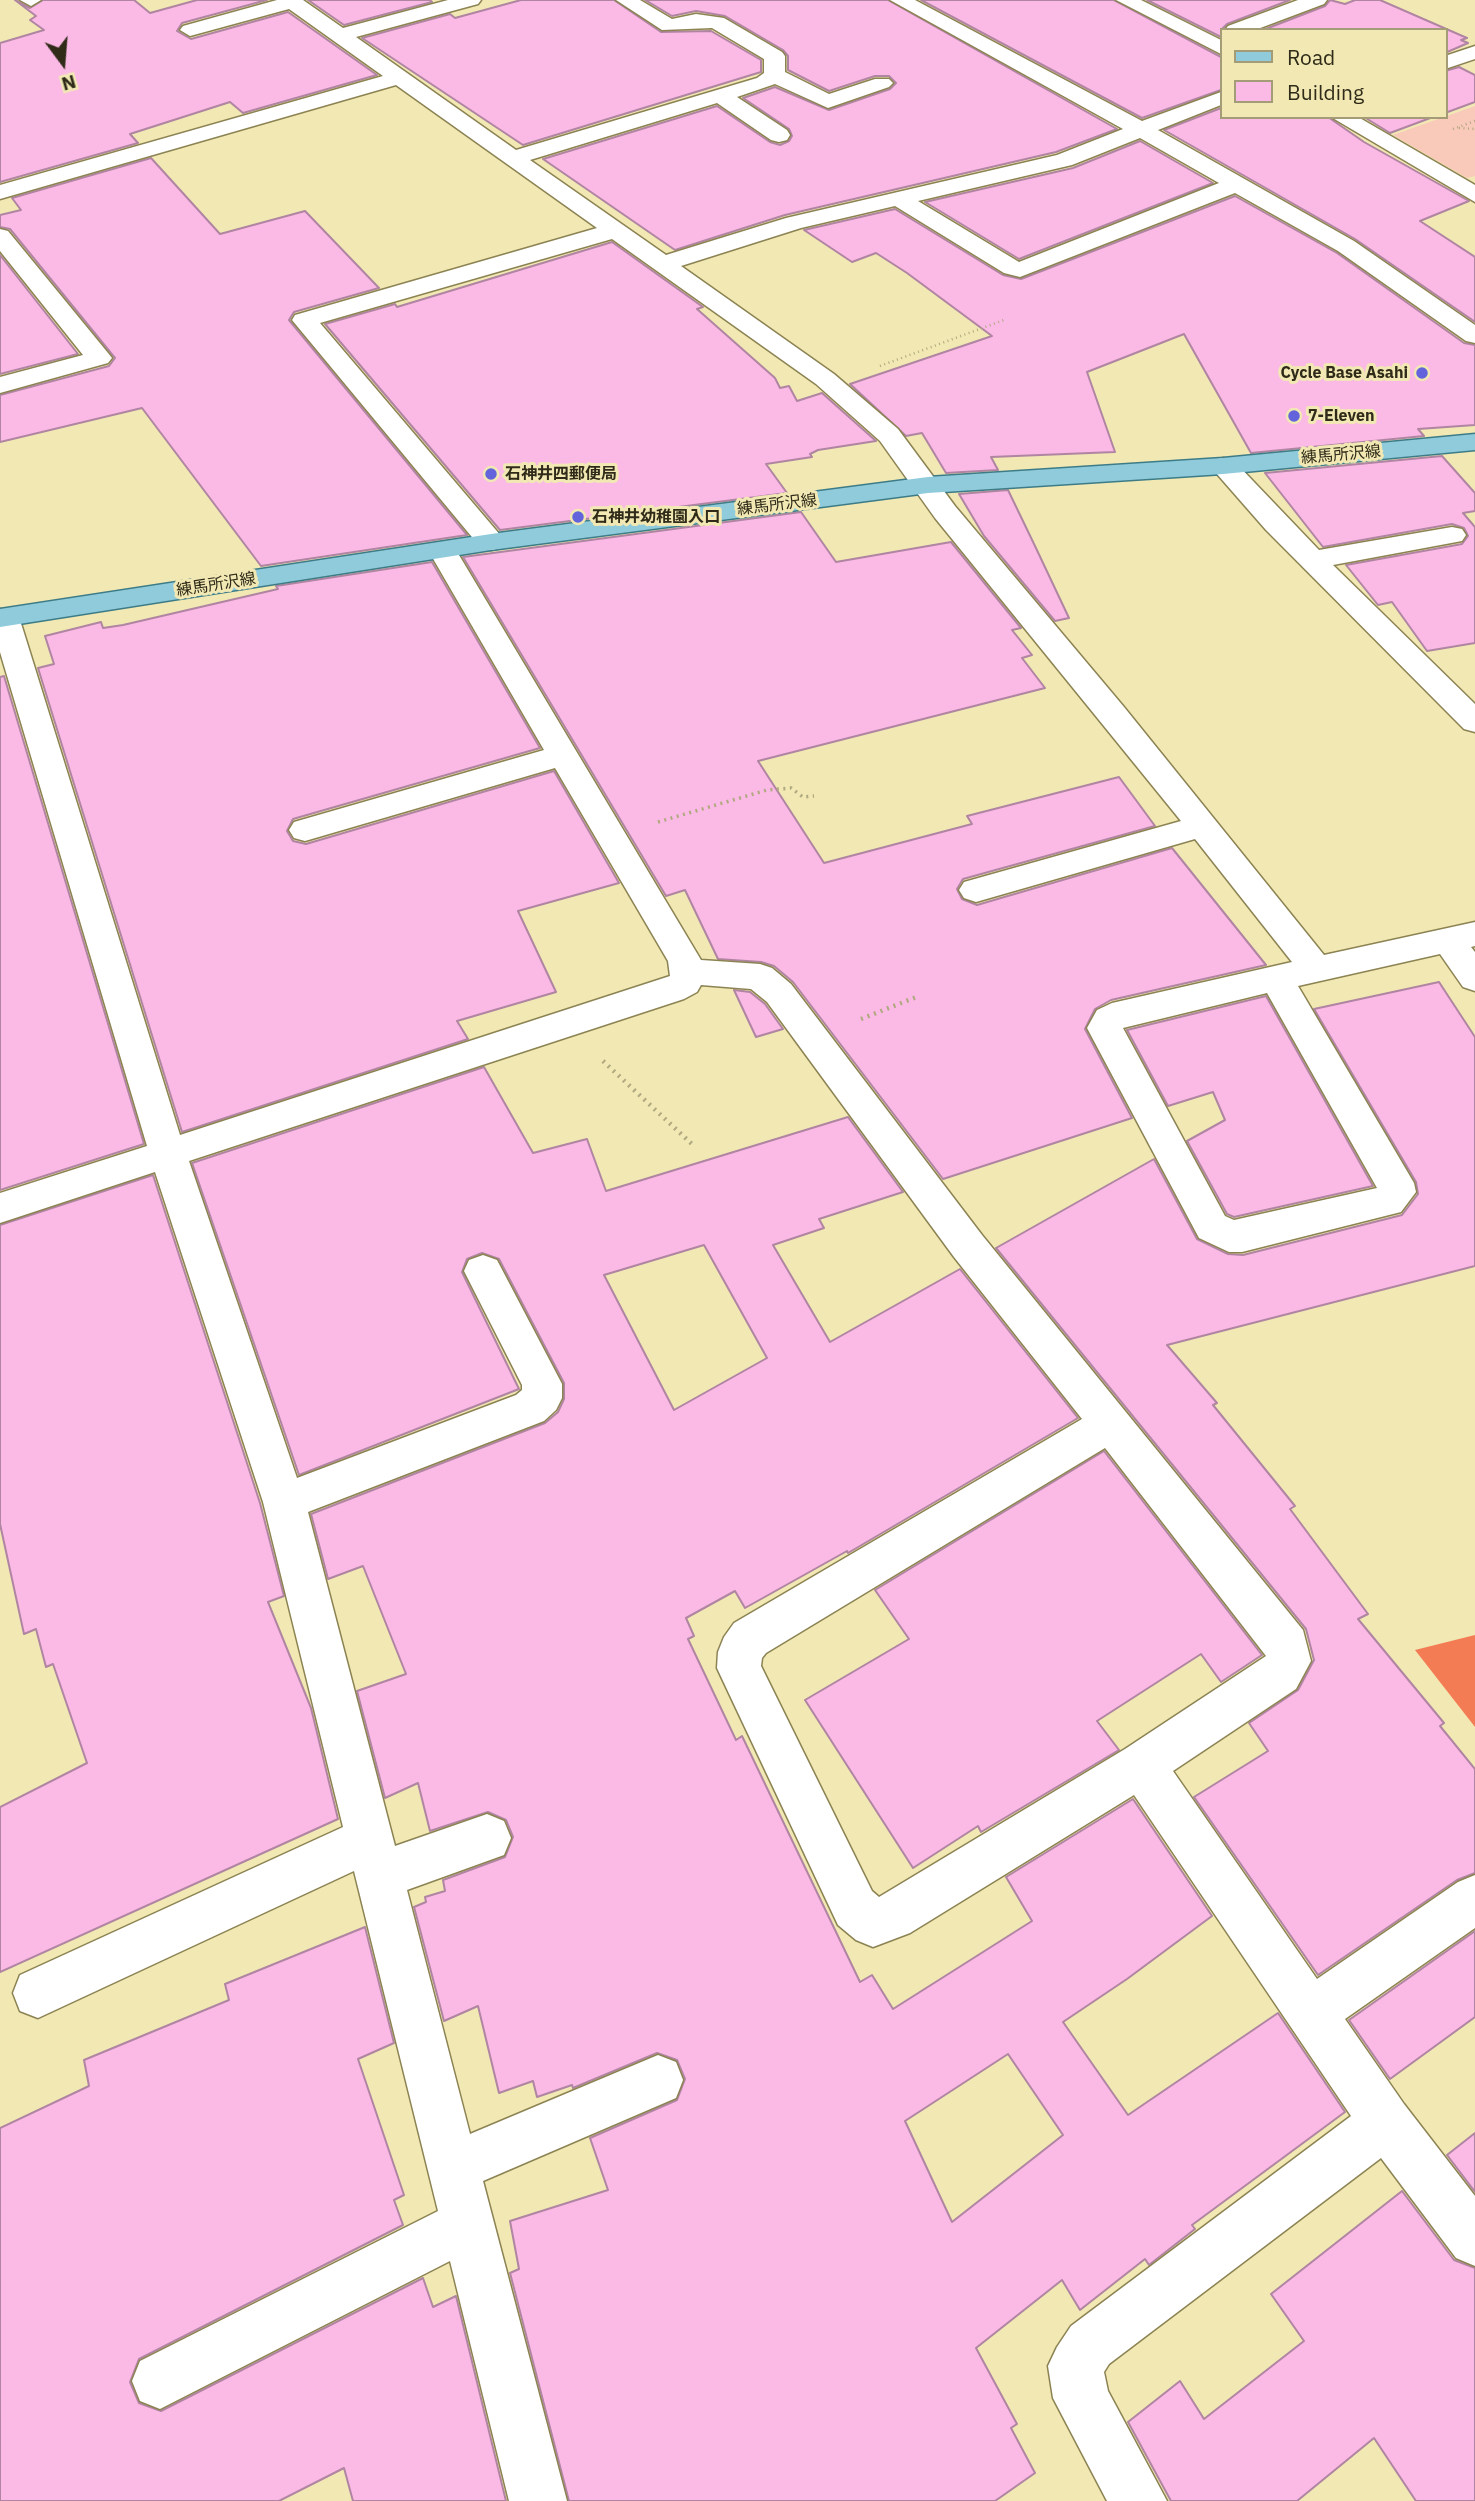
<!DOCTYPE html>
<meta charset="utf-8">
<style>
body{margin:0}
#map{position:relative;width:1475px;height:2501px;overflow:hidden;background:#f1e8b4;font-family:"IBM Plex Sans",sans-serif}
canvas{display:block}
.legend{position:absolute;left:1220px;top:28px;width:228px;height:91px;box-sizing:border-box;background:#f1e8b4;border:2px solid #a39c76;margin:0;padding:9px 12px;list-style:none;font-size:21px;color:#2f2b18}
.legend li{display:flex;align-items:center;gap:14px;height:35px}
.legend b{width:35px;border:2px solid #a39c76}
.north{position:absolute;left:28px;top:28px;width:70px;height:70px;-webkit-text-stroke:5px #f1e8b4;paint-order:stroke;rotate:164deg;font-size:19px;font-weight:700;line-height:28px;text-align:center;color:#2f2b18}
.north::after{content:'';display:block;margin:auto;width:24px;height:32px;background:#2f2b18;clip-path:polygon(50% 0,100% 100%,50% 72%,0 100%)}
</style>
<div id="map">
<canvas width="1475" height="2501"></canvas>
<ul class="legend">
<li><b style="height:9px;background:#8fcbdb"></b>Road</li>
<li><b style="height:19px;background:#fbb9e5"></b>Building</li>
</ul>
<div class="north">N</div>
</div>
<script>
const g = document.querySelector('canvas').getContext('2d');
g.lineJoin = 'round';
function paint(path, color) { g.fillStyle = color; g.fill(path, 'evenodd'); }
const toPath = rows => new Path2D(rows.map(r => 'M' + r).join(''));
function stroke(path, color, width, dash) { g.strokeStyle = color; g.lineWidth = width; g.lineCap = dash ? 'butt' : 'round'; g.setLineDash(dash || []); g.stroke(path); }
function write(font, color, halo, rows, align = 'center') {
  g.font = font + ' "IBM Plex Sans","Noto Sans JP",sans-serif'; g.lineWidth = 6; g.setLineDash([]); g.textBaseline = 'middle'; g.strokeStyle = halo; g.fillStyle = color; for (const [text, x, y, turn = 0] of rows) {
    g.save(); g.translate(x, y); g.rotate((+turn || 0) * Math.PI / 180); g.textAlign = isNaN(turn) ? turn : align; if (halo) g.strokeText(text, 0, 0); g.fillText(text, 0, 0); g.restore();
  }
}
paint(toPath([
 [1475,106,1475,176,1467,178,1393,135]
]), '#f9c9ba');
paint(toPath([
 [1475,1635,1475,1727,1415,1650]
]), '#f47c55');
const building = toPath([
 [15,0,30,8,43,0,134,0,150,13,197,0,267,0,182,23,177,31,191,39,288,12,377,75,243,113,230,102,130,134,138,143,0,182,0,43,44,30,30,20,36,16,15,0],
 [308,0,430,0,432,2,344,25,308,0],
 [521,0,614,0,661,32,711,31,761,60,761,72,523,145,362,38,450,14,455,18,521,0],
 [645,0,888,0,1117,129,1056,152,785,215,675,250,543,159,717,106,770,142,780,145,789,141,792,136,789,129,743,98,775,87,829,110,890,89,896,83,889,76,875,76,829,91,788,70,788,56,783,50,725,16,696,11,672,16,645,0],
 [921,0,1114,0,1221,57,1221,90,1142,118,921,0],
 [1147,0,1290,0,1227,24,1221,30,1221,37,1147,0],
 [1330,0,1345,4,1355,0,1380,0,1467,38,1461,40,1468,43,1445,53,1445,30,1263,30,1325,6,1330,0],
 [1459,67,1475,75,1475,102,1445,113,1445,71,1459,67],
 [1221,108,1221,117,1328,117,1364,142,1469,201,1420,221,1475,257,1475,322,1355,239,1164,130,1221,108],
 [1364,117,1433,117,1390,133,1364,117],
 [1140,141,1213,183,1019,259,925,202,1073,168,1140,141],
 [151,158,220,234,305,211,379,288,294,312,289,320,467,535,261,566,142,408,0,442,0,395,109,366,115,358,10,229,0,227,0,215,21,210,12,198,151,158],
 [1235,196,1337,253,1464,343,1475,345,1475,425,1418,429,1424,436,1251,453,1184,334,1087,372,1115,452,991,457,998,470,946,473,922,433,906,436,850,384,992,336,907,273,876,253,852,262,804,230,895,209,1003,275,1021,279,1235,196],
 [612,242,703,307,697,309,775,378,780,388,789,386,797,401,822,393,876,441,818,450,810,454,812,457,766,464,787,493,500,530,325,324,395,304,397,307,612,242],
 [0,255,78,354,0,374,0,255],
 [1442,456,1475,493,1475,511,1463,513,1475,527,1475,643,1427,651,1392,602,1378,605,1346,565,1462,544,1468,536,1464,528,1452,524,1323,547,1265,473,1442,456],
 [1008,490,1035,546,1069,618,1055,621,984,536,959,494,1008,490],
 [801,512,836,562,951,542,1021,628,1012,630,1032,655,1022,658,1045,688,758,761,824,863,972,824,967,816,1119,777,1155,826,963,879,957,889,962,899,977,905,1172,848,1266,965,1111,1000,1095,1009,1085,1029,1132,1118,943,1179,793,982,774,966,761,962,718,959,685,890,666,896,463,557,801,512],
 [432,562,540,748,293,819,287,831,293,841,306,844,554,771,619,883,518,911,556,992,457,1021,468,1039,182,1132,38,668,54,664,45,636,101,622,103,628,123,625,278,589,276,586,432,562],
 [4,676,144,1144,0,1190,0,677,4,676],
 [1439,982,1475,1037,1475,1266,1167,1345,1217,1403,1213,1405,1295,1506,1290,1509,1368,1614,1358,1619,1444,1723,1440,1726,1475,1769,1475,1873,1457,1880,1318,1975,1194,1797,1268,1751,1249,1723,1298,1690,1314,1660,1306,1629,996,1248,1154,1159,1197,1239,1228,1254,1243,1255,1402,1215,1418,1194,1416,1182,1314,1009,1439,982],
 [734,990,750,992,765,1004,783,1029,756,1037,734,990],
 [1266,996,1373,1186,1234,1217,1227,1214,1187,1141,1225,1120,1213,1092,1168,1106,1127,1030,1266,996],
 [484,1067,533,1153,587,1139,606,1191,848,1117,903,1192,819,1219,824,1228,773,1245,830,1342,960,1269,1078,1418,848,1553,847,1551,745,1608,735,1591,686,1618,694,1636,688,1639,736,1740,742,1736,860,1982,872,1975,893,2009,1032,1921,1006,1877,1133,1799,1212,1916,1127,1979,1063,2022,1128,2115,1278,2013,1345,2112,1192,2225,1195,2229,1149,2265,1145,2259,1080,2310,1062,2280,976,2348,1017,2424,1011,2428,1035,2473,995,2501,569,2501,510,2273,519,2269,510,2221,608,2190,590,2138,677,2100,685,2079,677,2060,657,2053,573,2088,572,2085,537,2097,533,2081,499,2093,478,2006,444,2021,414,1907,426,1902,425,1897,445,1891,443,1880,505,1857,513,1837,506,1820,488,1812,430,1831,418,1783,385,1798,357,1691,406,1674,363,1566,328,1579,311,1514,545,1423,558,1412,564,1399,564,1383,499,1259,482,1253,467,1259,462,1272,519,1389,299,1475,192,1163,484,1067],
 [704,1245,767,1358,674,1410,604,1275,704,1245],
 [1008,2054,1063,2135,952,2222,905,2121,1008,2054],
 [153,1175,260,1503,284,1596,268,1602,311,1708,338,1819,0,1972,0,1807,87,1763,53,1664,46,1667,36,1629,24,1634,0,1524,0,1225,153,1175],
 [1104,1451,1262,1655,1221,1682,1201,1654,1097,1721,1119,1750,981,1832,978,1826,913,1868,805,1700,909,1639,875,1590,1104,1451],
 [365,1927,394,2043,358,2059,404,2195,394,2200,403,2225,139,2359,130,2382,139,2403,161,2411,423,2278,433,2307,456,2296,506,2501,353,2501,344,2468,279,2501,0,2501,0,2128,89,2086,84,2060,229,2000,225,1984,365,1927],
 [1475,1931,1475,2017,1390,2079,1349,2020,1475,1931],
 [1475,2133,1475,2192,1447,2155,1475,2133],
 [1402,2191,1454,2260,1475,2268,1475,2501,1416,2501,1374,2438,1297,2501,1171,2501,1128,2422,1180,2381,1204,2419,1304,2341,1271,2294,1402,2191]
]);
paint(building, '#fbb9e5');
stroke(building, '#b085a2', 2);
const minor = toPath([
 [20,0,41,0,31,6,20,0],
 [277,0,303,0,343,28,448,0,481,0,478,4,356,37,516,150,757,78,764,73,764,59,712,28,662,30,616,0,640,0,672,19,696,14,724,18,782,52,785,56,785,72,829,94,875,79,889,79,893,83,889,87,828,108,775,84,737,97,787,130,790,135,787,140,779,142,771,140,717,103,530,160,666,255,786,218,1057,155,1123,129,890,0,915,0,1142,121,1221,92,1221,105,1158,130,1354,241,1475,325,1475,343,1466,341,1338,251,1235,193,1020,277,1004,273,895,206,801,228,681,266,834,374,898,429,955,506,1124,707,1324,955,1475,922,1475,946,1471,947,1475,952,1475,991,1463,987,1440,954,1298,986,1414,1183,1416,1192,1401,1212,1242,1252,1229,1252,1199,1238,1087,1028,1097,1010,1112,1003,1292,962,1195,839,976,902,964,898,959,890,964,882,1181,821,935,518,880,441,816,384,612,239,320,323,501,536,505,542,501,548,491,550,481,548,292,320,295,315,597,228,396,85,0,199,0,185,383,76,289,9,190,36,180,30,183,26,277,0],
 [1140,138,1219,183,1019,262,918,201,1072,165,1140,138],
 [1267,993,1377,1188,1234,1220,1225,1216,1123,1028,1267,993],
 [1116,0,1141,0,1221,40,1221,54,1116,0],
 [1298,0,1327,0,1324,4,1255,30,1225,30,1228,26,1298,0],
 [1475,46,1475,59,1445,69,1445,56,1475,46],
 [1331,117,1358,117,1475,185,1475,202,1331,117],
 [0,229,8,231,108,353,112,358,108,363,0,393,0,377,83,355,0,251,0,229],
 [1223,458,1233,460,1319,550,1452,527,1462,529,1466,535,1462,541,1333,565,1475,704,1475,732,1464,729,1266,530,1210,466,1213,460,1223,458],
 [442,542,452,544,456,550,701,960,760,964,772,968,791,984,982,1235,1303,1630,1311,1661,1296,1689,1173,1771,1317,1979,1458,1882,1475,1875,1475,1928,1345,2019,1404,2104,1475,2196,1475,2266,1456,2258,1381,2158,1109,2364,1104,2372,1108,2391,1167,2501,1107,2501,1053,2398,1048,2366,1057,2347,1071,2326,1351,2116,1134,1795,910,1933,873,1947,856,1940,838,1925,717,1668,718,1652,724,1637,734,1623,1082,1419,954,1257,767,1002,751,989,701,985,697,992,684,999,189,1161,297,1478,516,1395,522,1390,522,1385,464,1271,469,1260,483,1255,497,1260,562,1384,562,1398,556,1410,544,1421,308,1512,395,1846,487,1814,504,1821,511,1838,504,1855,407,1890,470,2134,658,2055,676,2062,683,2080,676,2098,483,2181,567,2501,509,2501,450,2261,160,2409,140,2401,132,2381,140,2361,438,2211,354,1871,38,2018,20,2011,13,1993,20,1975,343,1827,263,1502,155,1172,0,1223,0,1193,147,1146,0,652,0,609,14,611,19,617,180,1135,670,976,668,961,555,768,305,841,294,838,289,830,294,822,544,750,428,550,432,544,442,542],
 [1105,1448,1266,1656,1125,1749,879,1897,872,1891,761,1666,762,1658,766,1653,1105,1448]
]);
const major = toPath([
 [1475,434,1475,450,1223,474,928,493,491,550,0,627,0,609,491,534,928,477,1223,458,1475,434]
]);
stroke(minor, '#8c8353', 3);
stroke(major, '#3d7c87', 3);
stroke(toPath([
 [1459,128,1475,129],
 [1453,129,1475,121],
 [880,366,1004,320]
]), '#b0a87f', 2.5, [1, 3.5]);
stroke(toPath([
 [658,822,767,790,791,788,803,797,814,796]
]), '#b0a87f', 3.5, [2, 4.5]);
stroke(toPath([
 [861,1019,919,996],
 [603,1061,694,1146]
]), '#b0a87f', 4.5, [2, 5]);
paint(minor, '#fff');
paint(major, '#8fcbdb');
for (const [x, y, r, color] of [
 [1422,373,7,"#6363dc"],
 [1294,416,7,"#6363dc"],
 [491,474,7,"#6363dc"],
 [578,517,7,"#6363dc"]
]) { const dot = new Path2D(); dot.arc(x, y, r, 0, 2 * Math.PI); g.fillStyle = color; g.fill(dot); stroke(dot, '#f1e8b4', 2.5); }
write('bold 16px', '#2f2b18', '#f1e8b4', [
 ["Cycle Base Asahi",1408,373,"right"],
 ["7-Eleven",1308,416],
 ["石神井四郵便局",505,474],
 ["石神井幼稚園入口",592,517]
], 'left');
write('16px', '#2f2b18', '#f1e8b4', [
 ["練馬所沢線",1341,455,-5],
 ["練馬所沢線",777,505,-7],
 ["練馬所沢線",216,585,-9]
]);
</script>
